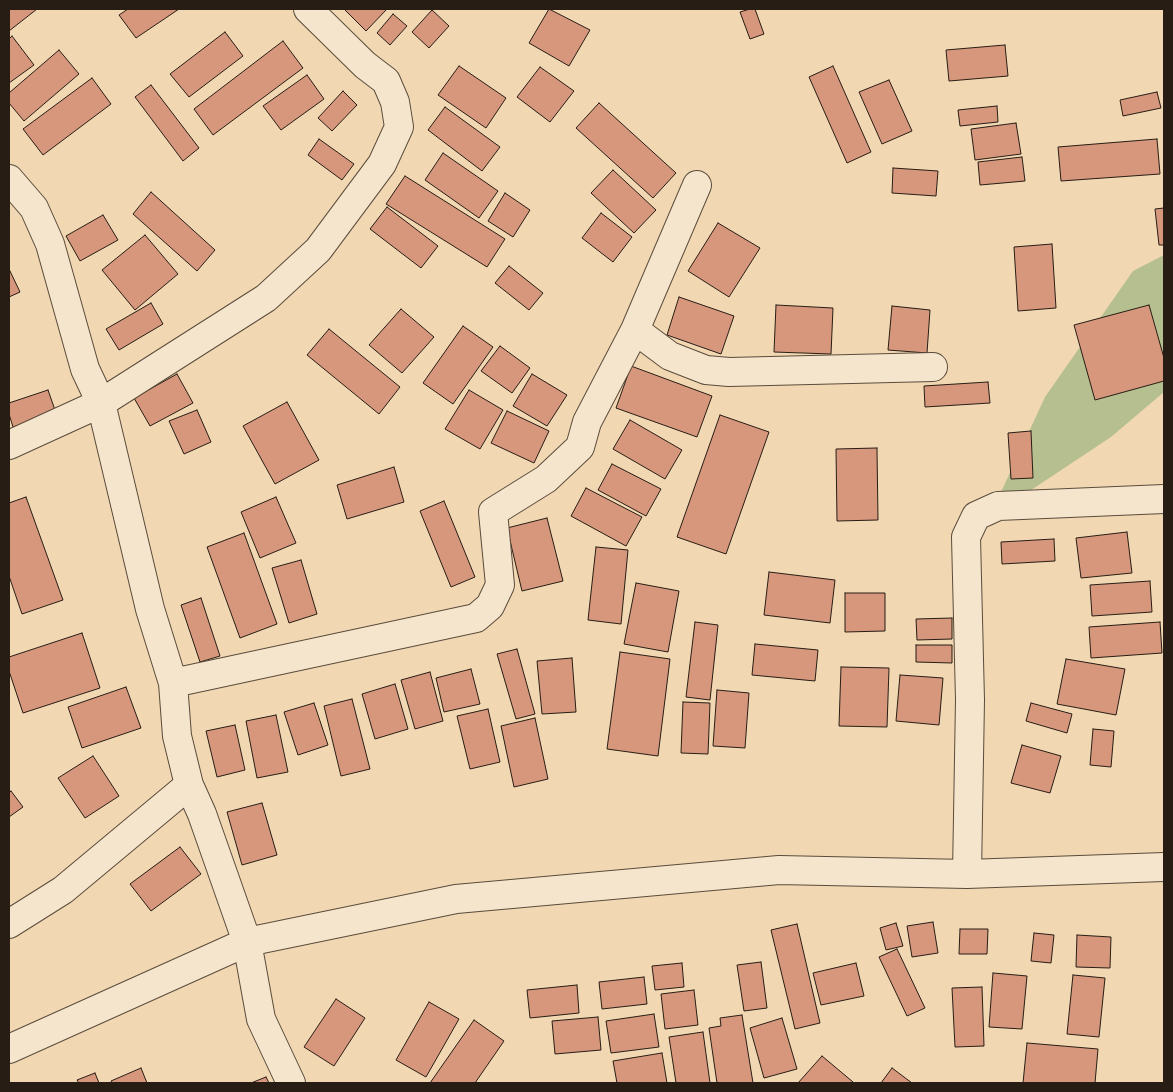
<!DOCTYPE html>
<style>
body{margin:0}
#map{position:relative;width:1173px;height:1092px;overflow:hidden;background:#f1d7b2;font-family:"Old Standard TT",serif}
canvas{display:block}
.frame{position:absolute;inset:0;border:10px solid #271d14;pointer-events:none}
</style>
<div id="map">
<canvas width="1173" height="1092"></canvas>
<div class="frame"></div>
</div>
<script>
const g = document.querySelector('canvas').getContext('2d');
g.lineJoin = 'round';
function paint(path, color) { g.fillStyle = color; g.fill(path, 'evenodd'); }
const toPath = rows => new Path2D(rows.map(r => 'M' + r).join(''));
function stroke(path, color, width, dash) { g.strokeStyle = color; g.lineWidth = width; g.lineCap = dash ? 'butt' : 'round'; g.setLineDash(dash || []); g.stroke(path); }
paint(toPath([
 [1164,255,1164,392,1111,437,989,518,1045,397,1133,271]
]), '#b6bf8f');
const building = toPath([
 [9,9,37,9,9,31,9,9],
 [128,9,179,9,136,38,119,15,128,9],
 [344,9,387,9,366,31,344,9],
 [549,9,590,30,569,66,529,43,549,9],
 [750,9,755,9,764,34,750,39,740,12,750,9],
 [432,10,449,26,429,48,412,32,432,10],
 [393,14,407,26,390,45,377,33,393,14],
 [225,32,243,56,189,97,170,74,225,32],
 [12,36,34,65,9,83,9,39,12,36],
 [283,41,303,68,213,135,194,109,283,41],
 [1005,45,1008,76,949,81,946,50,1005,45],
 [59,50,79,74,24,121,9,103,9,93,59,50],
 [459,66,506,98,486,128,438,95,459,66],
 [833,66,871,152,847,163,809,77,833,66],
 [540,67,574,91,550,122,517,97,540,67],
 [307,75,324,99,281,130,263,106,307,75],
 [92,78,111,104,43,155,23,129,92,78],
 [889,80,912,131,882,144,859,92,889,80],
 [151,85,199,148,183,161,135,97,151,85],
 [343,91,357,105,332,131,318,118,343,91],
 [1157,92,1161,108,1123,116,1120,100,1157,92],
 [599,103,676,173,653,198,576,128,599,103],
 [997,106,998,122,960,126,958,110,997,106],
 [445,107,500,147,482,171,428,130,445,107],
 [1016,123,1021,154,975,160,971,129,1016,123],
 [319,139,354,164,342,180,308,155,319,139],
 [1157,139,1160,174,1061,181,1058,147,1157,139],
 [443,153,498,191,479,218,425,180,443,153],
 [1022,157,1025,181,980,185,978,162,1022,157],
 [893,168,938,171,936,196,892,193,893,168],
 [613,170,656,210,634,233,591,193,613,170],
 [405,176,505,239,487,267,386,204,405,176],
 [151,192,215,250,197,271,133,214,151,192],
 [505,193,530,210,513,237,488,221,505,193],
 [387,207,438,246,421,268,370,229,387,207],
 [1164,208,1164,245,1159,245,1155,209,1164,208],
 [601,213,632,237,613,262,582,238,601,213],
 [103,215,118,240,80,261,66,236,103,215],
 [718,223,760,248,729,297,688,271,718,223],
 [145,235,178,274,135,310,102,270,145,235],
 [1052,244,1056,308,1018,311,1014,247,1052,244],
 [509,266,543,293,529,310,495,283,509,266],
 [9,269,20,292,9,297,9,269],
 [679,297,734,316,721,354,667,335,679,297],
 [151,303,163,324,119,350,106,329,151,303],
 [776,305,833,308,831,354,774,352,776,305],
 [1149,305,1164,358,1164,381,1095,400,1074,325,1149,305],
 [892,306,930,310,927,353,888,350,892,306],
 [401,309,434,337,402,373,369,345,401,309],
 [463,326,493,347,453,404,423,383,463,326],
 [329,329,400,387,379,414,307,355,329,329],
 [500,346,530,368,512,393,481,371,500,346],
 [631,366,712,396,697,437,616,408,631,366],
 [177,374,193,403,150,426,134,398,177,374],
 [532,374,567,395,547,426,513,406,532,374],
 [988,382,990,403,925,407,924,386,988,382],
 [48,390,56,413,13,427,9,414,9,403,48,390],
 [469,390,503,410,480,449,445,429,469,390],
 [287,402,319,460,275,484,243,426,287,402],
 [197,410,211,442,184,454,169,421,197,410],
 [507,411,549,431,534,463,491,443,507,411],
 [720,415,769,432,726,554,677,537,720,415],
 [630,420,682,450,665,479,613,449,630,420],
 [1031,431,1033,478,1011,479,1008,433,1031,431],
 [877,448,878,520,837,521,836,449,877,448],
 [612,464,661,489,646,516,598,490,612,464],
 [394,467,404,502,347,519,337,485,394,467],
 [586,488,642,517,626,546,571,516,586,488],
 [26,497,63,600,22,614,9,576,9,503,26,497],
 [276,497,296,543,260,558,241,512,276,497],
 [444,501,475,577,451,587,420,511,444,501],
 [547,518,563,581,522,591,507,528,547,518],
 [1127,532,1132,573,1081,578,1076,538,1127,532],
 [244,533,277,624,240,638,207,547,244,533],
 [1054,539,1055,561,1002,564,1001,542,1054,539],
 [596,547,628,550,621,624,588,620,596,547],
 [301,560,317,614,289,623,272,568,301,560],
 [769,572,835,580,830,623,764,615,769,572],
 [1150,581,1152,612,1092,616,1090,585,1150,581],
 [636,583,679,591,668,652,624,644,636,583],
 [845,593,885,593,885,631,845,632,845,593],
 [201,598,220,656,200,662,181,605,201,598],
 [952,618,952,639,917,640,916,619,952,618],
 [695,622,718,625,710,700,686,697,695,622],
 [1160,622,1162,653,1091,658,1089,627,1160,622],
 [82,633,100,688,23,713,9,671,9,657,82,633],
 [755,644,818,650,815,681,752,675,755,644],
 [916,645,952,645,952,663,916,662,916,645],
 [517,649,535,714,516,719,497,654,517,649],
 [620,652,670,659,658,756,607,749,620,652],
 [572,658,576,712,542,714,537,661,572,658],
 [1066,659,1125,669,1116,715,1057,704,1066,659],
 [841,667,889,668,887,727,839,726,841,667],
 [471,669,480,704,444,712,436,678,471,669],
 [430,672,443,721,415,729,401,680,430,672],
 [900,675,943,678,939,725,896,721,900,675],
 [395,684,408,729,375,739,362,694,395,684],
 [126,687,141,728,82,748,68,707,126,687],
 [717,690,749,693,745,748,713,746,717,690],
 [352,699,370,769,341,776,324,706,352,699],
 [683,702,710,703,708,754,681,753,683,702],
 [314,703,328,745,298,755,284,712,314,703],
 [1031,703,1072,714,1067,733,1026,721,1031,703],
 [488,709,500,762,470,769,457,716,488,709],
 [276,715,288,772,257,778,246,721,276,715],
 [535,718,548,779,514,787,501,726,535,718],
 [235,725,245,770,217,777,206,731,235,725],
 [1093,729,1114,731,1111,767,1090,765,1093,729],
 [1022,745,1061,756,1050,793,1011,783,1022,745],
 [93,756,119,796,85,818,58,778,93,756],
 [11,791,23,807,9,817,9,793,11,791],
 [262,803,277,855,242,865,227,812,262,803],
 [180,847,201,874,151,911,130,884,180,847],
 [933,922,938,953,912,957,907,926,933,922],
 [896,923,903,946,886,950,880,928,896,923],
 [797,924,820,1023,795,1029,771,930,797,924],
 [960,929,988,929,987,954,959,954,960,929],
 [1034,933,1054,935,1051,963,1031,961,1034,933],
 [1077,935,1111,937,1110,968,1076,967,1077,935],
 [897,949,925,1008,907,1016,879,957,897,949],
 [761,962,767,1008,744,1011,737,965,761,962],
 [682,963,684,987,655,990,652,966,682,963],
 [856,963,864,996,821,1005,813,973,856,963],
 [993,973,1027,976,1022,1029,989,1027,993,973],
 [1073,975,1105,978,1099,1037,1067,1034,1073,975],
 [644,977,647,1004,602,1009,599,982,644,977],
 [577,985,579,1013,530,1018,527,990,577,985],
 [982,987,984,1046,955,1047,952,988,982,987],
 [694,990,698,1025,665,1029,661,994,694,990],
 [336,999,365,1018,334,1066,304,1047,336,999],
 [429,1002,459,1019,426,1077,396,1060,429,1002],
 [654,1014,659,1047,611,1053,606,1021,654,1014],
 [742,1015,753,1083,717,1083,709,1028,721,1026,720,1018,742,1015],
 [598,1017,601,1050,555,1054,552,1021,598,1017],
 [782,1018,797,1069,764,1078,750,1028,782,1018],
 [474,1020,504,1041,475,1083,430,1083,474,1020],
 [703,1032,710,1083,676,1083,669,1037,703,1032],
 [1027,1043,1098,1049,1095,1083,1023,1083,1027,1043],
 [662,1053,667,1083,617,1083,613,1061,662,1053],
 [822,1056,853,1082,852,1083,798,1083,822,1056],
 [141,1068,147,1083,112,1083,111,1081,141,1068],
 [892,1068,912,1083,881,1083,892,1068],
 [95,1073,99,1083,79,1083,77,1080,95,1073],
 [266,1077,269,1083,251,1083,266,1077]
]);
paint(building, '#d6977c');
stroke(building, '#271d14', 1);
const street = toPath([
 [9,179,34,208,50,244,85,369,101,403,150,609,173,683,177,736,189,785,202,814,247,942,261,1019,291,1083],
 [635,330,670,356,706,370,729,372,933,367],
 [9,445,101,403,266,298,318,250,382,164,399,127,395,102,386,81,365,65,308,9],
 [173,683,476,618,490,606,500,585,493,512,546,479,580,447,587,422,635,330,697,185],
 [967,874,970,700,966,537,976,516,998,506,1164,499],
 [9,924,63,890,189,785],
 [9,1049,247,942,456,899,779,870,967,874,1164,867]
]);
stroke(street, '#5a4c3c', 30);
stroke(street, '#f6e5cd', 28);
</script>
